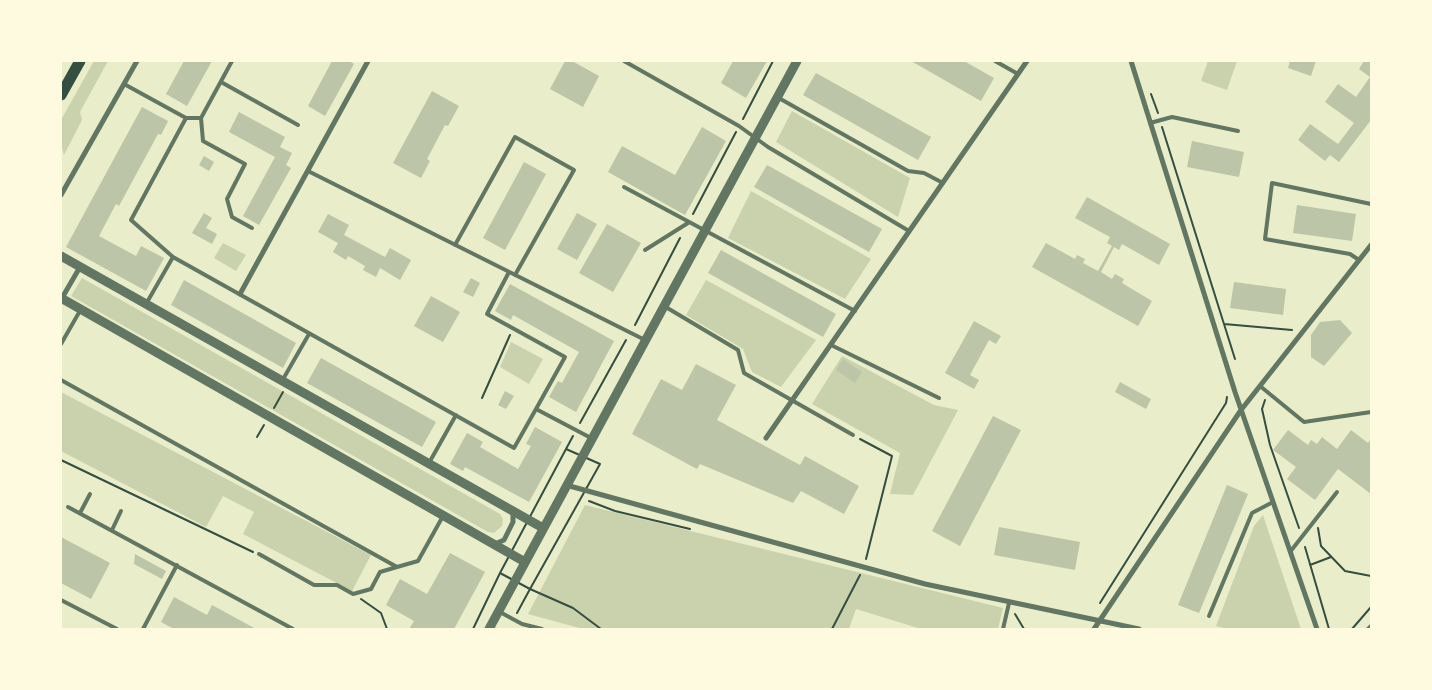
<!DOCTYPE html>
<style>
body{margin:0}
#map{position:relative;width:1432px;height:690px;overflow:hidden;background:#e9edc9;font-family:"IBM Plex Sans",sans-serif}
canvas{display:block}
.frame{position:absolute;inset:0;border:62px solid #fefae0;pointer-events:none}
</style>
<div id="map">
<canvas width="1432" height="690"></canvas>
<div class="frame"></div>
</div>
<script>
const g = document.querySelector('canvas').getContext('2d');
g.lineJoin = 'round';
function paint(path, color) { g.fillStyle = color; g.fill(path, 'evenodd'); }
const toPath = rows => new Path2D(rows.map(r => 'M' + r).join(''));
function stroke(path, color, width, dash) { g.strokeStyle = color; g.lineWidth = width; g.lineCap = dash ? 'butt' : 'round'; g.setLineDash(dash || []); g.stroke(path); }
paint(toPath([
 [94,61,108,61,80,112,82,120,64,155,61,145,61,120],
 [1208,61,1237,61,1227,90,1201,81],
 [792,111,910,178,898,217,776,142],
 [751,191,871,259,845,299,728,238],
 [223,243,246,255,236,271,214,258],
 [82,278,500,514,503,519,502,526,494,533,488,532,71,296],
 [706,280,816,340,781,387,752,372,743,349,686,315],
 [511,342,543,359,529,384,500,367],
 [842,356,934,405,958,410,913,495,890,494,900,453,812,404],
 [61,392,371,555,352,591,243,534,254,512,223,496,206,527,61,451],
 [585,505,1003,608,998,629,921,629,856,609,849,629,583,629,528,614],
 [1263,515,1301,629,1227,629,1216,626,1254,526]
]), '#cad2ad');
paint(toPath([
 [184,61,212,61,187,106,166,94],
 [332,61,349,61,354,64,325,116,308,106],
 [565,61,572,61,599,76,583,107,550,89],
 [733,61,767,61,746,98,721,83],
 [911,61,964,61,994,78,981,101],
 [1290,61,1316,61,1311,76,1288,68],
 [1364,61,1371,61,1371,120,1339,162,1330,155,1325,161,1298,140,1310,124,1338,144,1354,123,1325,102,1338,84,1356,97,1370,77,1359,69],
 [816,73,931,137,918,160,803,95],
 [432,91,459,106,448,126,445,125,427,159,430,161,421,178,393,163],
 [142,107,168,121,161,135,158,134,119,206,116,204,99,236,136,256,141,246,164,258,146,291,66,247],
 [239,112,285,137,280,147,292,153,286,165,291,168,259,225,243,216,275,157,229,132],
 [702,127,726,141,685,215,608,172,622,146,675,175],
 [1192,141,1244,152,1239,177,1187,167],
 [204,156,214,162,209,171,199,165],
 [524,162,546,174,505,250,483,238],
 [767,165,882,229,869,252,754,187],
 [1087,197,1170,244,1159,265,1122,244,1119,250,1114,247,1101,272,1112,279,1115,274,1124,279,1122,283,1152,301,1138,326,1032,267,1046,243,1075,259,1077,255,1085,259,1083,263,1098,271,1112,246,1107,243,1110,237,1075,218],
 [1297,205,1356,214,1352,241,1293,233],
 [204,213,212,218,206,228,217,234,212,244,192,233],
 [577,213,597,224,577,260,557,249],
 [328,214,349,225,344,235,385,257,390,248,411,260,400,280,380,268,376,277,363,270,365,266,348,256,346,260,333,252,338,243,318,232],
 [607,224,641,243,613,292,579,273],
 [721,250,836,314,823,337,708,273],
 [471,278,480,283,473,297,463,292],
 [184,280,296,343,283,368,171,305],
 [1234,282,1286,289,1283,315,1230,308],
 [510,284,614,341,576,412,549,397,558,381,562,383,579,352,513,315,511,320,495,311],
 [431,296,460,312,443,342,414,326],
 [1340,320,1352,333,1324,366,1311,357,1311,335,1320,322],
 [974,321,1001,336,996,344,989,340,970,375,979,380,974,389,945,373],
 [321,358,436,422,422,447,307,383],
 [843,359,862,372,855,383,836,370],
 [696,364,736,385,717,420,800,465,805,456,859,486,844,514,801,491,793,503,700,464,697,469,632,434,661,379,682,390],
 [1120,382,1151,399,1146,409,1115,392],
 [505,391,514,396,506,409,498,405],
 [993,416,1021,430,960,546,932,531],
 [535,427,562,442,529,502,465,467,463,471,450,464,467,433,483,442,480,447,518,469,531,446,526,444],
 [1288,430,1308,445,1311,440,1317,444,1322,437,1337,449,1351,430,1368,443,1371,439,1371,494,1338,469,1315,500,1287,479,1296,467,1273,450],
 [1227,485,1248,494,1199,613,1178,605],
 [999,527,1080,542,1075,570,994,555],
 [61,537,110,563,91,599,61,583],
 [450,553,485,572,454,629,409,629,414,621,386,605,400,579,427,594],
 [135,554,166,571,162,579,134,564],
 [174,597,207,615,212,605,256,629,174,629,161,622]
]), '#bcc5a7');
stroke(toPath([
 [1151,94,1158,113],
 [743,119,773,61],
 [1162,127,1235,359],
 [693,214,736,132],
 [1224,324,1292,330],
 [635,325,680,238],
 [482,398,510,335],
 [1265,400,1262,409,1270,445,1299,528],
 [274,408,283,392],
 [580,423,626,340],
 [257,437,264,425],
 [860,439,892,456,866,559],
 [566,449,573,436],
 [566,449,600,464,530,589,500,573,566,449],
 [61,460,253,552],
 [589,501,615,511,690,529],
 [1318,528,1321,546,1345,571,1371,576],
 [1305,547,1329,629],
 [1310,565,1331,557],
 [361,599,381,613,387,629],
 [1100,603,1226,403,1227,397],
 [517,613,530,589,573,608,601,629],
 [1015,614,1024,629],
 [473,629,500,573],
 [832,629,860,575],
 [1352,629,1371,607]
]), '#344e41', 2);
stroke(toPath([
 [232,61,201,118,186,118,131,220,173,257,514,448,536,409,591,438],
 [624,61,739,126,768,147,909,231],
 [995,61,1018,74],
 [221,82,298,125],
 [124,84,186,118],
 [777,97,908,171,924,173,943,183],
 [201,118,203,141,245,164,227,199,232,217,252,228],
 [1150,123,1172,117,1238,131],
 [308,171,645,340],
 [624,187,855,311],
 [455,245,515,137,574,170,515,275],
 [645,250,688,223],
 [1359,260,1350,254,1265,239,1272,183,1371,204],
 [509,272,487,314,565,357,536,409],
 [146,304,173,257],
 [664,306,738,350,744,373,853,435],
 [61,344,81,309],
 [831,345,939,398],
 [61,380,397,567,418,561,443,516],
 [282,381,309,334],
 [1260,386,1304,422,1371,412],
 [429,463,456,415],
 [68,507,293,629],
 [80,513,90,494],
 [112,530,121,511],
 [1290,552,1337,492],
 [259,554,314,585,337,585,353,594,371,589,380,572,397,567],
 [61,600,117,629],
 [498,611,522,624,542,629],
 [1209,616,1252,513,1273,502],
 [143,629,177,565],
 [1003,629,1009,603],
 [1368,629,1371,626]
]), '#617663', 4);
stroke(toPath([
 [1131,61,1235,392,1317,629],
 [61,195,137,61],
 [240,294,368,61],
 [62,298,80,267],
 [766,438,1027,61],
 [566,485,925,584,1139,629],
 [495,544,504,540,513,522,513,511],
 [1094,629,1241,410,1371,245]
]), '#617663', 5);
stroke(toPath([
 [61,256,543,528],
 [61,298,525,562],
 [489,629,797,61]
]), '#617663', 9);
stroke(toPath([
 [61,95,80,61]
]), '#344e41', 11);
</script>
